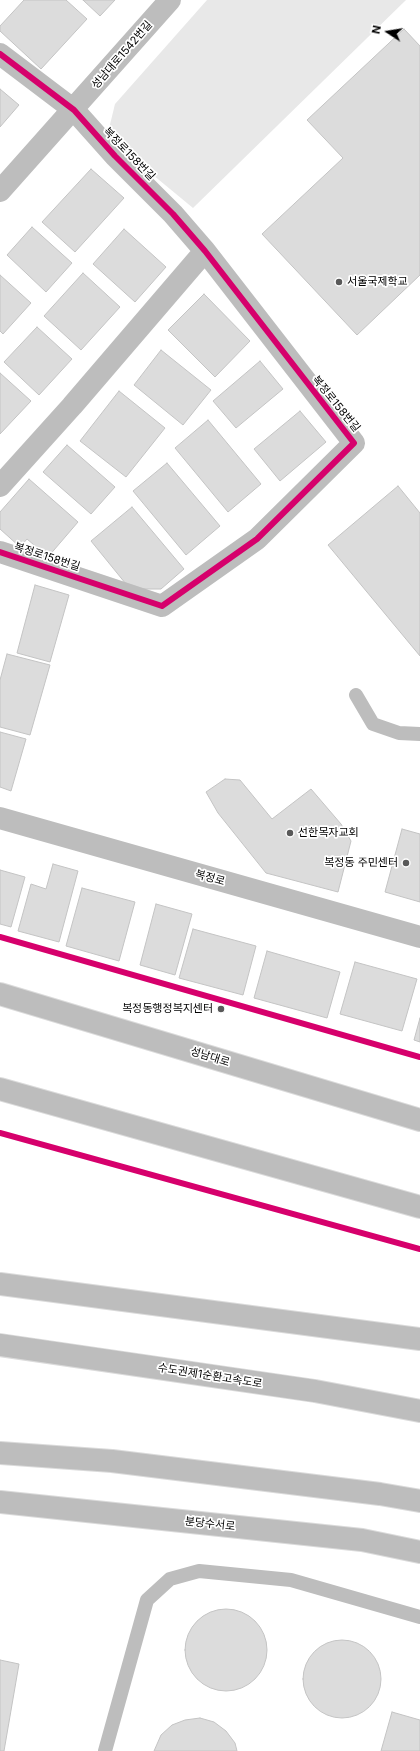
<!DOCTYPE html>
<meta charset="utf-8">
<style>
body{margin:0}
#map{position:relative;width:420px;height:1751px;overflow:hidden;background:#fff;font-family:Inter,sans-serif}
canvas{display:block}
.north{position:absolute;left:368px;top:12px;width:40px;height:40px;-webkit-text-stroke:3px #fff;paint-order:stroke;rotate:282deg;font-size:11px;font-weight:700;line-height:16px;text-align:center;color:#000}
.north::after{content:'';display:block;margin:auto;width:14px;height:18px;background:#000;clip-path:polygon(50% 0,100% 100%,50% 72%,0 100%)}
</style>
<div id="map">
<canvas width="420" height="1751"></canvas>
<div class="north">N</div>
</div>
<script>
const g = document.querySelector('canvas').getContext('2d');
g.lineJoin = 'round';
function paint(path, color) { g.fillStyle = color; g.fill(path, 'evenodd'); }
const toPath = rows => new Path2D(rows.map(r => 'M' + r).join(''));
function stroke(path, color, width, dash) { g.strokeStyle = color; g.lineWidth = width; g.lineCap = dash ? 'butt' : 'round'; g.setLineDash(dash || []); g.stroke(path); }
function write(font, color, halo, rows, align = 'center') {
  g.font = font + ' Inter,"Noto Sans KR",sans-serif'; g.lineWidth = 3.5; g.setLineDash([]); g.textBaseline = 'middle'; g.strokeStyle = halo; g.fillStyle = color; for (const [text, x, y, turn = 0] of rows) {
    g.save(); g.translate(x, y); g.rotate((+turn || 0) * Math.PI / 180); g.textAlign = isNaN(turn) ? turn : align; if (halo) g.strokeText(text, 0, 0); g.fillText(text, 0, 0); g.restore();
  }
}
paint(toPath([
 [207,0,406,0,193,208,107,137,115,104]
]), '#e8e8e8');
const building = toPath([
 [24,0,66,0,87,19,41,69,0,31,0,26,24,0],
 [83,0,115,0,100,16,83,0],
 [404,29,420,46,420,275,357,335,262,234,343,158,307,120,404,29],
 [0,89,19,105,0,127,0,89],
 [91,169,124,198,75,252,42,222,91,169],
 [32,227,72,263,46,292,7,255,32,227],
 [124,229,166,267,135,302,93,264,124,229],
 [83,273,120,307,81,350,44,316,83,273],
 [0,275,31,303,3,334,0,331,0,275],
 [204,294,250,341,215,377,168,330,204,294],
 [37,327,72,359,39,395,4,362,37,327],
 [161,350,211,390,183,425,134,385,161,350],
 [260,361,283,389,236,428,213,401,260,361],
 [0,373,31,401,0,434,0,373],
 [119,391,165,428,126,477,80,441,119,391],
 [300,411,326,442,280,481,254,449,300,411],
 [208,420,261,484,228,512,175,448,208,420],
 [67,445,115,487,91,514,43,472,67,445],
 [167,463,220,526,186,555,133,491,167,463],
 [29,479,78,522,48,557,27,539,20,547,0,529,0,512,29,479],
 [398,486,420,513,420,656,328,545,398,486],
 [132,507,184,569,161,589,130,589,91,541,132,507],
 [35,585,69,595,50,662,17,653,35,585],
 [7,654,50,665,30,735,0,727,0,680,7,654],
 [0,732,26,739,11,791,0,787,0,732],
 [225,779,240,780,272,819,311,789,341,824,351,841,338,892,266,873,218,813,206,792,225,779],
 [402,829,420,834,420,902,385,892,402,829],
 [53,864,78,871,59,942,18,931,31,884,46,889,53,864],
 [0,870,25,877,11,927,0,924,0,870],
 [82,888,135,902,119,961,66,946,82,888],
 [156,904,192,914,175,975,140,965,156,904],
 [193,929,256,946,243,995,179,978,193,929],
 [267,951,340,972,327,1018,254,998,267,951],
 [355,962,417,979,402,1031,340,1014,355,962],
 [420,1018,420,1042,414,1040,420,1018],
 '185 1650a41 41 0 1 1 82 0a41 41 0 1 1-82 0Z',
 '303 1679a39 39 0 1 1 78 0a39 39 0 1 1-78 0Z',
 [0,1660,19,1664,4,1751,0,1751,0,1660],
 [392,1712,420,1720,420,1751,381,1751,392,1712],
 [200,1718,214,1722,226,1731,235,1743,237,1751,154,1751,161,1735,172,1725,185,1720,200,1718]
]);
paint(building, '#dcdcdc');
stroke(building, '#c4c4c4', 1);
const primary = toPath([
 [0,994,420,1120],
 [0,1089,420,1207]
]);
const highway = toPath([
 [0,1284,420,1339],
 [0,1345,315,1391,420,1411],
 [0,1453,112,1461,380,1494,420,1501],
 [0,1502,362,1540,420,1552]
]);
stroke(primary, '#dbdbdb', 24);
stroke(highway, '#dbdbdb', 24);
stroke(toPath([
 [356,695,373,724,399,733,420,734],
 [105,1751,147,1600,170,1579,199,1571,291,1580,420,1617]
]), '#bdbdbd', 14);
stroke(toPath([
 [0,54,74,110,115,156,173,214,205,251,354,443,257,539,162,606,0,552],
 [0,191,170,0],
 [0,486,72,406,205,251],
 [0,818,420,937]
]), '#bdbdbd', 22);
stroke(primary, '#bdbdbd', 22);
stroke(highway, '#bdbdbd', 22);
stroke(toPath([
 [0,54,74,110,115,156,173,214,205,251,354,443,257,539,162,606,0,552],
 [0,937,420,1057],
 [0,1133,420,1249]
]), '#d6006c', 6);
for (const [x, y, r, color] of [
 [339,282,4,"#595959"],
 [290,833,4,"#595959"],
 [406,863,4,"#595959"],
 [221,1009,4,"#595959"]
]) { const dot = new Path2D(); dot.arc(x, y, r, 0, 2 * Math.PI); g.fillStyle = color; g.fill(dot); stroke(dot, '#fff', 1.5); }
write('11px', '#000', '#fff', [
 ["성남대로1542번길",122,55,-49],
 ["복정로158번길",129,154,46],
 ["복정로158번길",336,404,51],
 ["복정로158번길",47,557,18],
 ["복정로",210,878,16],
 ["성남대로",210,1057,17],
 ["수도권제1순환고속도로",210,1376,9],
 ["분당수서로",210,1524,6]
]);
write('11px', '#000', '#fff', [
 ["서울국제학교",347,282],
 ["선한목자교회",298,833],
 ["복정동 주민센터",398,863,"right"],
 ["복정동행정복지센터",213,1009,"right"]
], 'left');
</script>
